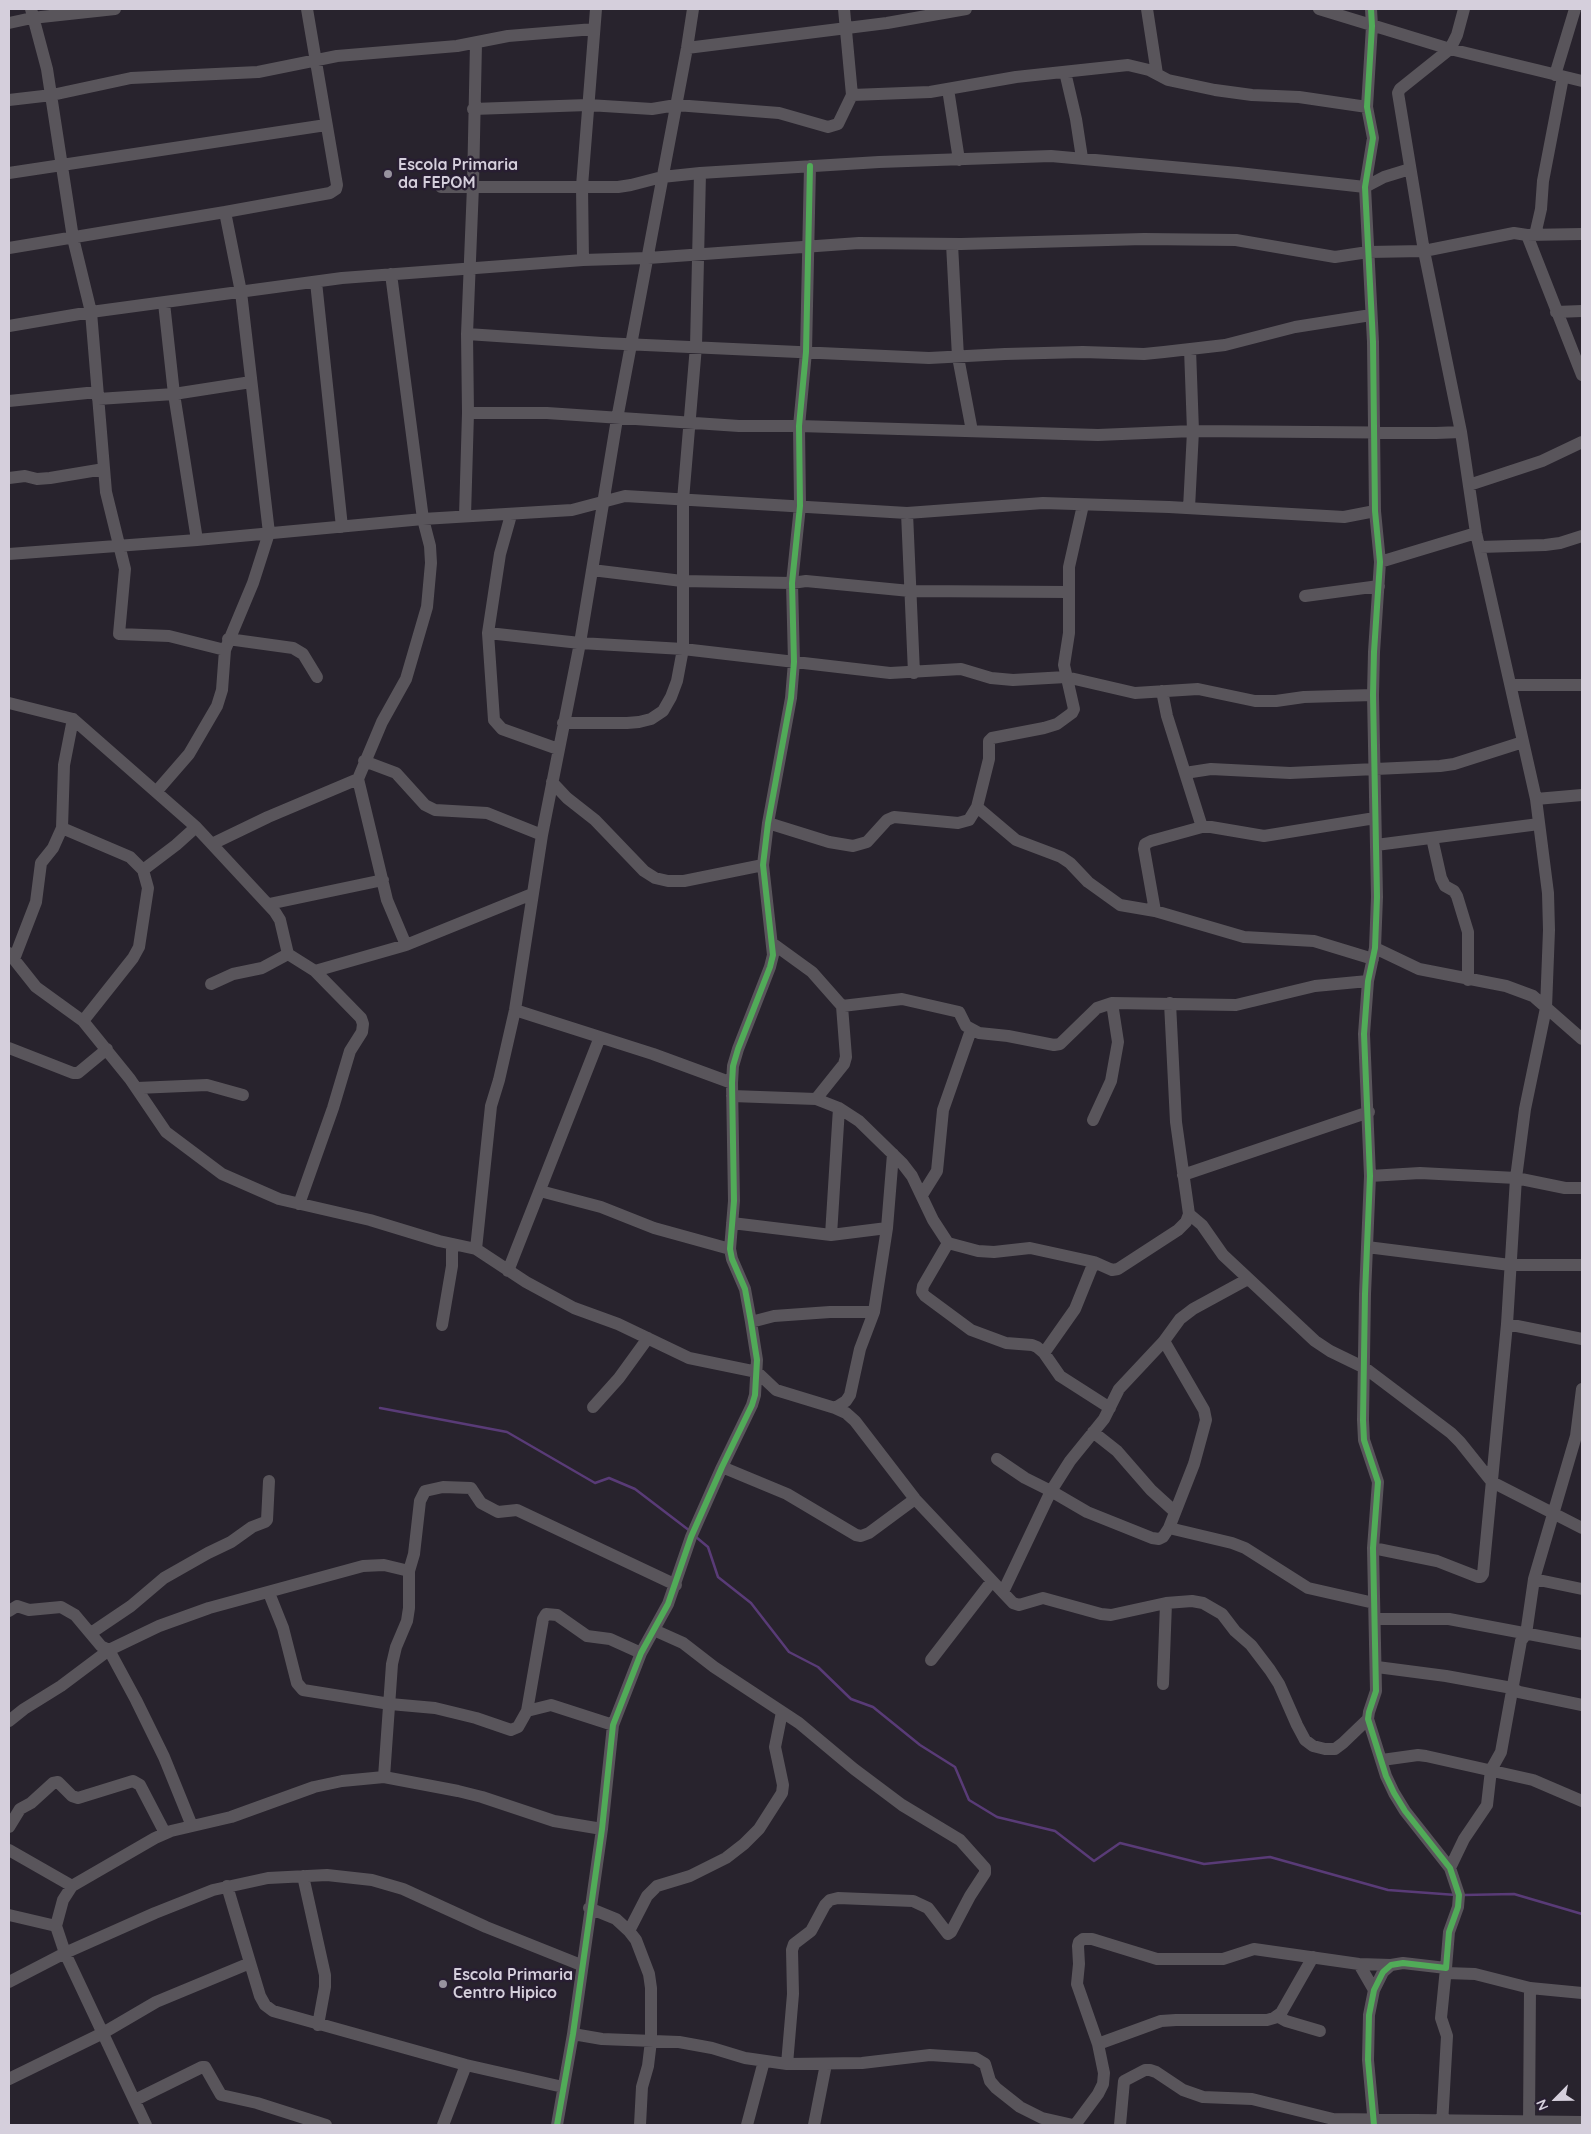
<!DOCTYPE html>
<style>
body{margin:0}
#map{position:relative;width:1591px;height:2134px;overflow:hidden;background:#28232d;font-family:Quicksand,sans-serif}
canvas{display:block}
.frame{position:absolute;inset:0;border:10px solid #d5cfdc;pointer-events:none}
.north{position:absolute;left:1531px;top:2074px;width:50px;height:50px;-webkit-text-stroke:4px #281e32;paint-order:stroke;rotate:247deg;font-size:14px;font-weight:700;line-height:20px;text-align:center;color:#d5cfdc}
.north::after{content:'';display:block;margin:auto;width:18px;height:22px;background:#d5cfdc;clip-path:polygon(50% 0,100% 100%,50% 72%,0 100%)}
</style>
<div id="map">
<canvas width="1591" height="2134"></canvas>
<div class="frame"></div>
<div class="north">N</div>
</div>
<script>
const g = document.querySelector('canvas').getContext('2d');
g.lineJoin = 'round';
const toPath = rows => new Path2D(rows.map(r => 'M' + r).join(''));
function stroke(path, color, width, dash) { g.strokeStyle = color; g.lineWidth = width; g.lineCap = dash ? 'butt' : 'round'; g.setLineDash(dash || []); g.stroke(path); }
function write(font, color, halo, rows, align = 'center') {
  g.font = font + ' Quicksand,sans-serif'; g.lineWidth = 5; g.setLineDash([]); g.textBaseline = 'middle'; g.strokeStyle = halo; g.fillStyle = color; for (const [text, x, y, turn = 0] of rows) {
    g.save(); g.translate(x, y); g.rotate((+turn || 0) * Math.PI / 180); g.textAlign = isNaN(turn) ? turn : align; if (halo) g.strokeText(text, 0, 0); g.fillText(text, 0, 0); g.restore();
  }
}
stroke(toPath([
 [380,1408,507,1432,595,1483,609,1478,635,1489,690,1531],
 [696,1537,708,1547,718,1577,751,1603,789,1652,818,1667,851,1699,873,1707,920,1745,955,1767,969,1800,997,1817,1055,1831,1094,1861,1120,1843,1204,1864,1270,1857,1388,1890,1456,1895],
 [1464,1895,1514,1894,1582,1914]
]), '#593b77', 2.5);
stroke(toPath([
 [31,9,47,69,73,238,91,312,106,492,125,569,119,634,169,636,225,650],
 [844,9,852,95],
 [1147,9,1157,74],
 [1319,9,1450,49,1582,81],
 [1371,9,1372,26,1367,107,1373,138,1365,187,1373,342,1375,511,1380,562,1374,652,1373,695,1377,897,1375,948,1368,981,1364,1034,1370,1176,1365,1294,1363,1420,1364,1440,1378,1482,1373,1548,1376,1691,1369,1712,1368,1719,1386,1776,1394,1793,1405,1811,1450,1868,1459,1895,1458,1907,1449,1932,1446,1968,1403,1963,1391,1965,1383,1972,1374,1990,1369,2015,1368,2060,1374,2125],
 [9,23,32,18,115,9],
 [687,48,887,23,966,9],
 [1065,72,1076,119,1082,158],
 [1555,75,1575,9],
 [948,89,959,160],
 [9,100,52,95,131,78,258,72,337,56,457,46,508,36,594,29],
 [473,109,588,105,652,109,676,105,779,113,828,127,838,124,852,95,930,92,1016,77,1128,65,1149,70,1168,80,1215,90,1252,95,1299,97,1367,107],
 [9,173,326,125],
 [441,187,618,187,631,185,662,177,700,173,879,162,1051,156,1238,173,1365,187,1384,177,1410,169],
 [1527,235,1582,234],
 [1535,235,1541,209,1543,181,1563,77],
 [952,244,958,357,972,431],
 [9,248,225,212,330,193,336,189,337,185,307,9],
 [583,260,582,186,596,9],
 [391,274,423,519,430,546,431,563,427,607,406,679,382,722,358,779,387,900,406,945],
 [316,282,342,527],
 [164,303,174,394,197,540],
 [1556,312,1582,311],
 [9,326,91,312,342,278,583,260,648,258,859,243,961,244,1144,239,1236,240,1335,257,1368,252,1424,251,1514,233,1527,235,1582,375],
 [467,334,602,343,929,358,1005,354,1083,352,1144,354,1164,352,1225,345,1295,327,1371,315],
 [98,399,174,394,251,382],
 [9,401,97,392],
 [468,413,547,413,739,426,799,426,1098,435,1193,431,1436,433,1461,432],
 [9,478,25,476,37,479,50,478,104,469],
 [1469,485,1542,461,1582,442],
 [1189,508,1193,431,1190,349],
 [907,513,914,673],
 [511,515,500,554,488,633,494,720,502,729,558,749],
 [465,516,468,413,467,334,473,186,476,43],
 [1480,547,1545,545,1560,543,1582,536],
 [9,554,197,540,423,519,572,510,625,496,907,513,1043,503,1169,507,1344,517,1375,511],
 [1380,562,1476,533],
 [592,570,682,581,792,583,806,581,910,591,1068,592],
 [1305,596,1379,586],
 [488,633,580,643,683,649,890,673,961,669,991,678,1013,680,1066,677,1135,693,1198,689,1255,701,1276,701,1304,697,1373,695],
 [228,639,293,648,303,654,317,677],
 [1511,685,1582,685],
 [1162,691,1167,716,1202,827],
 [9,703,73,719,196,827,275,912,280,920,288,954,315,971,361,1018,363,1024,362,1032,350,1051,333,1108,299,1204],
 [563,723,627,723,639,722,651,719,663,711,671,697,677,681,683,649,683,500,696,346,700,173],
 [364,761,396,773,425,805,435,810,487,813,542,835],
 [1185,773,1211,769,1290,773,1440,766,1454,764,1523,742],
 [552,782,567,798,595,820,644,871,655,878,668,881,684,881,763,865],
 [156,792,189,754,217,706,222,690,225,650,253,583,269,533,241,292,225,212],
 [1536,799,1582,795],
 [977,807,1016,840,1061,857,1070,863,1088,882,1120,905,1155,911,1244,937,1314,941,1373,959],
 [768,823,829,842,853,846,867,842,887,820,894,817,958,823,969,820,977,807,989,759,989,741,992,738,1044,728,1057,724,1072,713,1074,709,1064,665,1069,633,1069,567,1083,505],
 [62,828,130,857,143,870,148,888,139,947,133,958,83,1021],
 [1432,838,1441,878,1445,886,1454,891,1457,896,1468,932,1468,980],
 [212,844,268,817,358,779],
 [1376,845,1539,824],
 [143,870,176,845,196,827],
 [269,904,383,880],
 [1155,911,1144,849,1145,844,1151,841,1202,827,1211,827,1264,836,1375,818],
 [772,943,812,972,842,1006,846,1057,844,1064,816,1099],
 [1375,948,1419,969,1506,986,1533,996,1582,1039],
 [9,953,36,987,83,1021,130,1079,166,1132,222,1174,279,1199,370,1220,439,1241,476,1249,526,1282,574,1308,618,1324,689,1358,757,1372,776,1390,835,1408,846,1413,855,1421,915,1499,1013,1603,1019,1605,1043,1598,1101,1614,1111,1615,1166,1603,1192,1601,1203,1603,1222,1614,1235,1631,1251,1645,1270,1670,1279,1684,1297,1725,1305,1740,1313,1746,1325,1749,1335,1749,1343,1743,1368,1719],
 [14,959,36,902,41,863,53,848,62,828,64,765,73,719],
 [315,971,406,945,532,894],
 [211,984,233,974,262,968,288,954],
 [842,1006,902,999,959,1012,966,1026,979,1033,1008,1036,1054,1045,1060,1044,1097,1008,1112,1003,1236,1005,1315,986,1368,981],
 [515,1010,653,1054,732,1083],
 [9,1048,73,1073,78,1073,107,1049],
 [137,1088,207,1085,243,1095],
 [732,1096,816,1099,839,1108,859,1121,902,1163,912,1176,933,1220,948,1243,978,1251,994,1252,1030,1248,1094,1262,1112,1270,1118,1269,1178,1230,1186,1222,1189,1214,1176,1122,1170,1003],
 [1093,1120,1111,1081,1118,1042,1112,1003],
 [1183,1175,1369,1112],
 [1370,1176,1420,1173,1516,1178,1565,1188,1582,1188],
 [540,1191,601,1207,654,1228,730,1249],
 [922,1195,937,1171,943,1110,971,1030],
 [1189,1214,1202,1225,1223,1255,1315,1341,1330,1351,1365,1368,1451,1433,1460,1442,1492,1482,1582,1528],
 [732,1223,831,1235,887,1228],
 [831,1235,839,1108],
 [948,1243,923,1286,922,1292,925,1296,971,1330,1006,1343,1032,1345,1037,1347,1044,1353,1060,1376,1110,1408],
 [1367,1247,1510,1265,1582,1265],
 [476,1249,491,1106,499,1080,515,1010,542,835,580,643,617,419,687,48,693,9],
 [508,1271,600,1037],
 [751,1322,774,1316,830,1312,874,1312],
 [1507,1324,1582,1339],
 [442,1325,452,1266,452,1244],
 [1044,1353,1075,1309,1094,1262],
 [593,1407,619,1378,648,1338],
 [835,1408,846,1401,850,1395,860,1349,874,1312,887,1228,893,1154],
 [1093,1432,1117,1451,1151,1490,1174,1511],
 [997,1459,1025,1478,1051,1491,1087,1512,1152,1538,1159,1539,1163,1537,1169,1528,1194,1464,1206,1420,1204,1410,1164,1341],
 [722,1467,787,1494,856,1535,861,1536,869,1533,915,1499],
 [1169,1528,1232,1543,1245,1548,1308,1588,1374,1603],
 [1373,1548,1437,1561,1478,1577,1481,1577,1483,1574,1507,1324,1516,1178,1525,1109,1546,1008,1549,930,1548,893,1536,799,1476,533,1461,432,1424,251,1398,93,1400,89,1450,49,1457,35,1464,9],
 [1534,1579,1582,1589],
 [1003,1592,1051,1491,1070,1461,1104,1419,1119,1389,1164,1341,1180,1319,1193,1309,1248,1279],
 [269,1593,283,1628,297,1683,303,1690,390,1704,435,1708,476,1718,511,1730,518,1727,527,1711,551,1705,613,1725],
 [9,1611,17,1606,29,1610,61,1607,75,1615,101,1646,109,1650,136,1700,164,1757,192,1826],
 [1375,1619,1449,1619,1582,1644],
 [654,1630,683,1643,714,1667,799,1723,854,1769,902,1805,960,1840,985,1868,985,1873,970,1896,951,1932,948,1934,928,1908,913,1901,838,1898,830,1900,825,1905,811,1931,794,1944,792,1950,793,1994,787,2064],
 [91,1633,131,1606,164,1578,208,1553,231,1542,252,1527,265,1522,267,1520,269,1481],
 [931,1660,992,1581],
 [1377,1667,1446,1676,1512,1688,1519,1692,1582,1705],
 [1163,1684,1166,1603],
 [527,1711,543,1619,546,1614,557,1615,587,1636,610,1639,641,1653],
 [9,1721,24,1709,61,1686,109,1650,159,1626,209,1608,363,1566,384,1565,409,1571],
 [1382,1760,1418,1755,1426,1756,1533,1780,1582,1801],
 [384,1777,392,1664,396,1647,407,1621,409,1608,409,1571,414,1554,420,1501,425,1491,443,1487,471,1488,481,1503,498,1512,517,1510,676,1585],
 [9,1827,20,1809,31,1803,53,1783,58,1782,72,1796,78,1798,133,1781,140,1785,165,1833],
 [9,1850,72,1886],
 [1450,1868,1464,1839,1487,1805,1491,1770,1501,1752,1521,1641,1526,1634,1534,1579,1576,1436,1582,1389],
 [303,1876,325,1975,325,1987,318,2025],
 [227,1886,260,1996,265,2005,273,2011,466,2065,563,2087],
 [589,1908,616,1919,629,1931,636,1940,649,1974,651,1988,651,2041,648,2066,642,2087,640,2125],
 [9,1915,56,1926,63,1900,72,1886,155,1838,171,1831,231,1817,314,1787,342,1781,384,1777,458,1791,482,1797,554,1821,602,1829],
 [56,1926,65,1953,146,2125],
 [629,1931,647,1896,657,1886,690,1876,726,1858,744,1844,759,1829,782,1793,783,1785,775,1747,782,1712],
 [1359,1964,1374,1990],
 [1446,1973,1475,1974,1530,1988,1582,1993],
 [9,1982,65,1953,155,1913,213,1890,268,1878,327,1875,372,1880,403,1889,486,1927,581,1965],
 [1277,2016,1286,2021,1320,2031],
 [573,2034,602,2039,679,2042,712,2048,745,2058,787,2064,862,2063,930,2055,975,2058,985,2064,990,2081,996,2088,1020,2107,1042,2118,1073,2125],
 [1098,2044,1161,2021,1176,2020,1267,2020,1274,2018,1281,2013,1313,1957],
 [9,2079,103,2033,156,2002,250,1963],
 [135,2100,202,2067,205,2067,221,2095,257,2103,326,2125],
 [443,2125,466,2065],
 [557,2125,573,2034,602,1829,613,1725,641,1653,668,1604,691,1537,722,1467,752,1405,755,1395,757,1360,751,1322,745,1289,732,1259,730,1249,734,1201,732,1083,733,1066,738,1049,770,967,773,955,763,865,768,823,791,698,794,662,792,583,800,506,799,426,806,352,810,166],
 [747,2125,764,2061],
 [814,2125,826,2064],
 [1075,2125,1098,2094,1103,2084,1104,2073,1098,2044,1077,1984,1079,1964,1078,1946,1079,1942,1083,1939,1092,1939,1157,1959,1223,1959,1254,1949,1359,1964,1391,1965],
 [1120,2125,1124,2081,1145,2070,1150,2070,1156,2072,1183,2090,1203,2097,1252,2099,1333,2119,1582,2122],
 [1442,2125,1447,2036,1441,2018,1446,1968],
 [1529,2125,1530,1988]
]), '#59555b', 12);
stroke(toPath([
 [1371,9,1372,26,1367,107,1373,138,1365,187,1373,342,1375,511,1380,562,1374,652,1373,695,1377,897,1375,948,1368,981,1364,1034,1370,1176,1365,1294,1363,1420,1364,1440,1378,1482,1373,1548,1376,1691,1369,1712,1368,1719,1386,1776,1394,1793,1405,1811,1450,1868,1459,1895,1458,1907,1449,1932,1446,1968,1403,1963,1391,1965,1383,1972,1374,1990,1369,2015,1368,2060,1374,2125],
 [557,2125,573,2034,602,1829,613,1725,641,1653,668,1604,691,1537,722,1467,752,1405,755,1395,757,1360,751,1322,745,1289,732,1259,730,1249,734,1201,732,1083,733,1066,738,1049,770,967,773,955,763,865,768,823,791,698,794,662,792,583,800,506,799,426,806,352,810,166]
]), '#51ab58', 6);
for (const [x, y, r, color] of [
 [388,174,5,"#98939f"],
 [443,1984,5,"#98939f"]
]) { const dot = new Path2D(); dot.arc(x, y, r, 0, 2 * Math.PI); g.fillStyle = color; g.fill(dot); stroke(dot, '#281e32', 2); }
write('bold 16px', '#d5cfdc', '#281e32', [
 ["Escola Primaria",398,165],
 ["da FEPOM",398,183],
 ["Escola Primaria",453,1975],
 ["Centro Hipico",453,1993]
], 'left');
</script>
